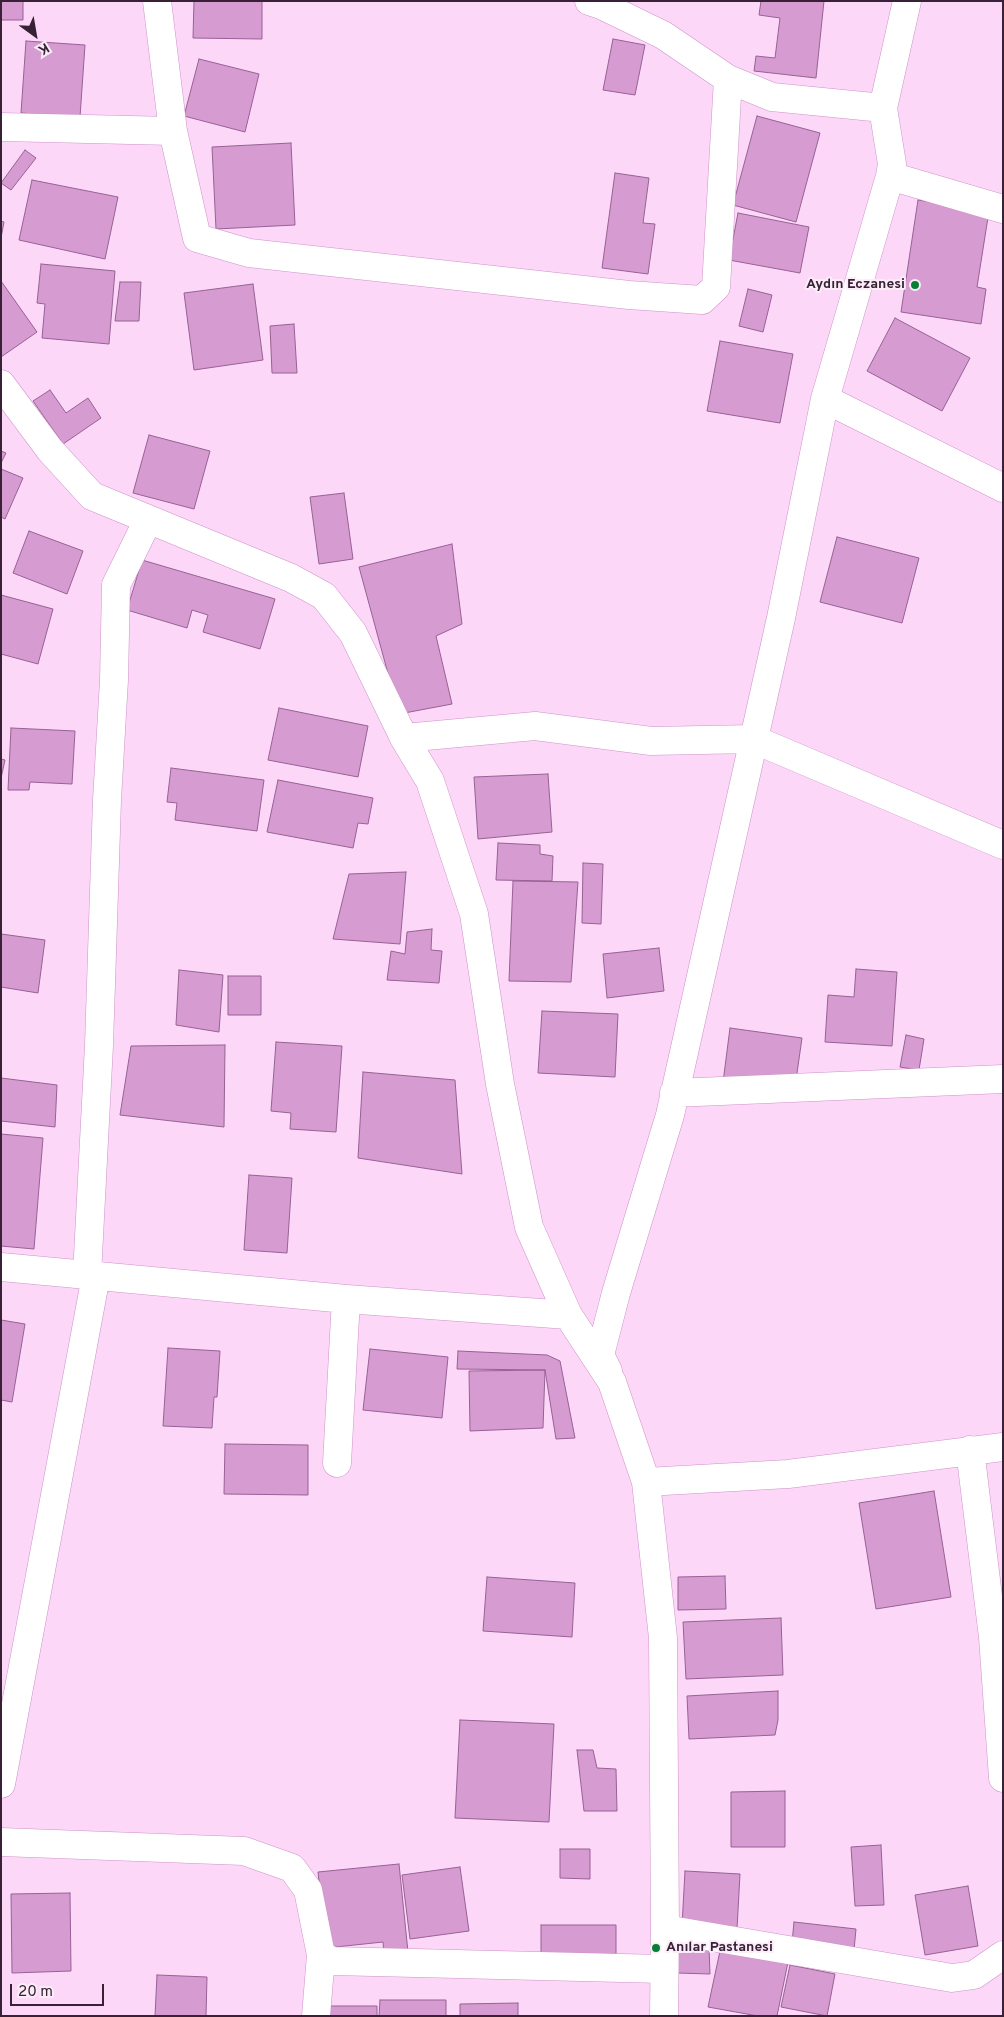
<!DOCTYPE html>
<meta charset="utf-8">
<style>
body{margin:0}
#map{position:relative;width:1004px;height:2017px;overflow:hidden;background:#fcd7f8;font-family:Overpass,sans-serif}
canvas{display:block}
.frame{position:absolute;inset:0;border:2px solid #382136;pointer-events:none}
.north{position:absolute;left:10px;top:10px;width:50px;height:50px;-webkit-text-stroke:4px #faedf8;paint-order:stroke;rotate:148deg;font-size:14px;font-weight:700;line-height:20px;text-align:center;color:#382136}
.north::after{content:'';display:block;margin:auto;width:18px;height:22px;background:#382136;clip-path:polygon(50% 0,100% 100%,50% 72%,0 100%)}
.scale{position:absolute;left:10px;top:1984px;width:94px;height:22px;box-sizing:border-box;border:2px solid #382136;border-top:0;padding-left:6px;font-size:15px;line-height:18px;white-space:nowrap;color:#382136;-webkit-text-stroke:4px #faedf8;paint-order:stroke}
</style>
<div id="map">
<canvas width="1004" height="2017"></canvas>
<div class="frame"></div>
<div class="north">K</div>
<div class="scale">20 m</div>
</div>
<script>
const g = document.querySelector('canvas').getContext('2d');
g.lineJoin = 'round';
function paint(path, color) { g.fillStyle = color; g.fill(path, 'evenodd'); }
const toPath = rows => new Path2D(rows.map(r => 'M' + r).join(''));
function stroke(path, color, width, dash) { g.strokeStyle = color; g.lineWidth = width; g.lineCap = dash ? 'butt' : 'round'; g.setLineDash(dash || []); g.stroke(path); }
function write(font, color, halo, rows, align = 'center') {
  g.font = font + ' Overpass,sans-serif'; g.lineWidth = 4; g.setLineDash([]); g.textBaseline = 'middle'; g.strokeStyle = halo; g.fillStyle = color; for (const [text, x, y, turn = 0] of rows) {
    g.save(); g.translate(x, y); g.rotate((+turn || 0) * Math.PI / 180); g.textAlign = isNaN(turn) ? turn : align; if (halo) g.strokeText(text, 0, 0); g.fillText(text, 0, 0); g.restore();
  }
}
const building = toPath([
 [1,1,23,1,23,20,1,20,1,1],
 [194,1,262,1,262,39,193,38,194,1],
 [761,1,824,1,816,78,754,71,756,56,775,58,780,18,759,15,761,1],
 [613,39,645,45,635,95,603,90,613,39],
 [26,41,85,45,80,117,21,113,26,41],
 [199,59,259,74,245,132,184,116,199,59],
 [757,116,820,133,796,222,733,205,757,116],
 [291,143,295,225,216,229,212,147,291,143],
 [25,150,36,158,11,190,1,183,25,150],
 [615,173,649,178,643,223,655,224,648,274,602,268,615,173],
 [32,180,118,197,105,259,19,240,32,180],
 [918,200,989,211,977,287,986,289,981,324,901,312,918,200],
 [738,213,809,227,800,273,729,260,738,213],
 [1,221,4,222,1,238,1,221],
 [41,264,115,271,109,344,42,338,45,304,37,303,41,264],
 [1,281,37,332,1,357,1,281],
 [120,282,141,282,139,321,115,321,120,282],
 [253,284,263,360,194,370,184,293,253,284],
 [748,289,772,295,763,332,739,326,748,289],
 [895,318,970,358,942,411,867,371,895,318],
 [294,324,297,373,272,373,270,326,294,324],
 [720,341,793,354,780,423,707,411,720,341],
 [50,390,66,413,88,398,101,418,63,444,33,401,50,390],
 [149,435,210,451,194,509,133,493,149,435],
 [1,451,6,453,1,463,1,451],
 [1,469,23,478,5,519,1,517,1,469],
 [344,493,353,559,319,564,310,497,344,493],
 [29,531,83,551,67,594,13,573,29,531],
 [837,537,919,558,902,623,820,602,837,537],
 [452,544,462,624,436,636,452,704,399,714,359,567,452,544],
 [142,560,275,599,260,649,203,632,208,615,192,610,187,628,127,610,142,560],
 [1,595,53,609,38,664,1,654,1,595],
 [279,708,368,726,358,777,268,760,279,708],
 [11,728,75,731,72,784,30,782,29,790,8,790,11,728],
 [1,759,5,760,1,778,1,759],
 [171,768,264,780,257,831,175,820,177,803,167,802,171,768],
 [548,774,552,832,478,839,474,777,548,774],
 [278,780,373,798,368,824,358,823,353,848,267,832,278,780],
 [498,843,540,845,540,854,553,856,552,881,496,880,498,843],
 [583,863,603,864,601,924,582,923,583,863],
 [406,872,400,944,333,939,349,874,406,872],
 [513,881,578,882,571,982,509,981,513,881],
 [432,929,431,950,442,951,439,983,387,980,391,951,405,954,407,932,432,929],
 [1,934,45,940,38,993,1,987,1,934],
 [659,948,664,991,607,998,603,954,659,948],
 [856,969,897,972,892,1046,825,1042,828,995,854,997,856,969],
 [179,970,223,975,219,1032,176,1025,179,970],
 [228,976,261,976,261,1015,228,1015,228,976],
 [542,1011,618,1014,615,1077,538,1073,542,1011],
 [730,1028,802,1038,795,1087,722,1090,730,1028],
 [906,1035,924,1039,919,1070,900,1067,906,1035],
 [276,1042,342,1046,336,1132,290,1129,291,1113,271,1111,276,1042],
 [225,1045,224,1127,120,1115,131,1046,225,1045],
 [363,1072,455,1080,462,1174,358,1158,363,1072],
 [1,1078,57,1085,55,1127,1,1121,1,1078],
 [1,1134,43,1138,34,1249,1,1246,1,1134],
 [249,1175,292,1178,287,1253,244,1250,249,1175],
 [1,1320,25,1324,12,1402,1,1400,1,1320],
 [168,1348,220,1351,217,1397,214,1397,212,1428,163,1426,168,1348],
 [370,1349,448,1357,442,1418,363,1410,370,1349],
 [458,1351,547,1355,560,1361,575,1438,556,1439,545,1370,457,1369,458,1351],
 [545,1370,543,1428,470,1431,469,1371,545,1370],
 [225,1444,308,1445,308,1495,224,1494,225,1444],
 [934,1491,951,1597,876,1609,859,1503,934,1491],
 [725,1576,726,1609,678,1610,678,1577,725,1576],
 [487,1577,575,1583,572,1637,483,1631,487,1577],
 [781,1618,783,1675,686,1679,683,1622,781,1618],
 [778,1691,778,1720,775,1735,689,1739,687,1696,778,1691],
 [460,1720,554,1724,549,1822,455,1818,460,1720],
 [577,1750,593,1750,597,1768,616,1769,617,1811,584,1811,577,1750],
 [785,1791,785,1847,731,1847,731,1792,785,1791],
 [881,1845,884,1905,855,1906,851,1847,881,1845],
 [560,1849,590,1849,590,1879,560,1878,560,1849],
 [399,1864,408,1952,384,1955,383,1942,326,1948,318,1872,399,1864],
 [460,1867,469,1931,410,1939,402,1875,460,1867],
 [685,1871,740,1874,737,1929,682,1926,685,1871],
 [968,1886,978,1946,925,1955,915,1895,968,1886],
 [70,1893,71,1971,12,1973,11,1894,70,1893],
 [794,1922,856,1929,854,1950,792,1943,794,1922],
 [541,1925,616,1925,616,1954,541,1954,541,1925],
 [677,1943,709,1947,710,1974,677,1973,677,1943],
 [720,1951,788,1962,777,2016,758,2016,708,2007,720,1951],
 [790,1965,835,1974,827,2016,781,2007,790,1965],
 [157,1975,207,1977,206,2016,155,2016,157,1975],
 [380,2000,446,2000,446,2016,379,2016,380,2000],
 [518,2003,518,2016,460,2016,460,2004,518,2003],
 [322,2006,377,2006,377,2016,321,2016,322,2006]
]);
paint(building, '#d69cd2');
stroke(building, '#976193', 1);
const minor = toPath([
 [157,1,173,131,197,238,249,253,629,295,702,300,716,287,728,79],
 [589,1,601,5,663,35,728,79,772,97,883,108],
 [1,127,173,131],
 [890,176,1003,209],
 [1,384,50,450,92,496,291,578,324,596,353,633,404,738,430,781,474,914,500,1084,529,1227,568,1315,612,1382,646,1482,663,1638,665,1929,664,2016],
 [825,399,1003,488],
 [404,738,535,726,651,741,753,739,1003,845],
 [674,1093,1003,1079],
 [1,1267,346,1299,568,1315],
 [87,1275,99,1045,107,800,114,680,116,585,148,520],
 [608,1371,600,1355,616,1293,670,1115,781,618,825,399,890,176,892,164,883,108,907,1],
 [970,1450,993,1637,1003,1778],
 [337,1463,346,1299],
 [646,1482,788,1474,1003,1447],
 [1,1784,96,1276],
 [1,1842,244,1851,292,1868,308,1890,321,1955,332,1961,663,1969],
 [665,1929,952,1978,974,1975,1003,1955],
 [316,2016,321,1955]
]);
stroke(minor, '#cd93c8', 29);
stroke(minor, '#fff', 28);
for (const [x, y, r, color] of [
 [915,285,5,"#067e36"],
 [656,1948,5,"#067e36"]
]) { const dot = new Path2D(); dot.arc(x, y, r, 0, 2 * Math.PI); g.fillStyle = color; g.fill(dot); stroke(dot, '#faedf8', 2); }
write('bold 14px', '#382136', '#faedf8', [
 ["Aydın Eczanesi",905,285],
 ["Anılar Pastanesi",666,1948,"left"]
], 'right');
</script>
